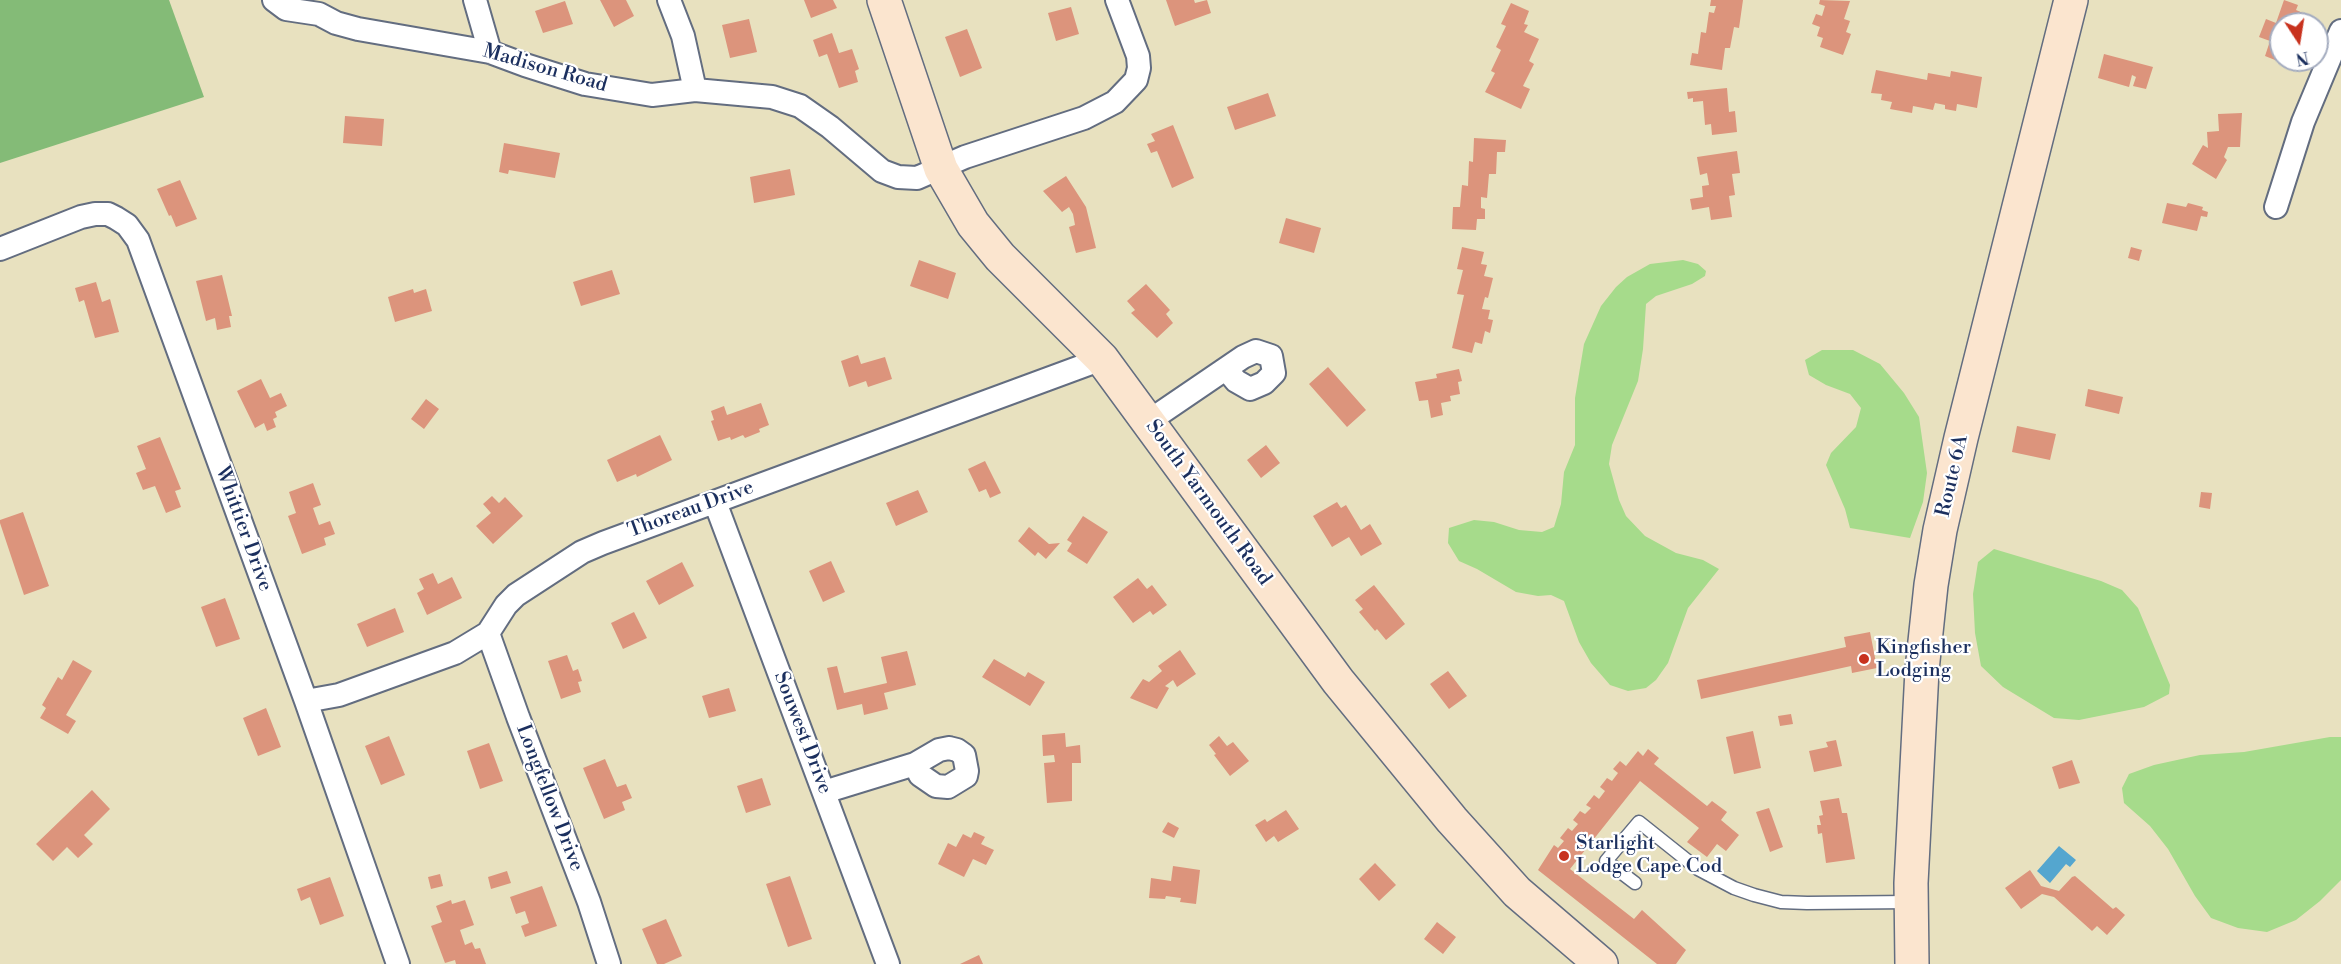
<!DOCTYPE html>
<style>
body{margin:0}
#map{position:relative;width:2341px;height:964px;overflow:hidden;background:#e8e1bf;font-family:"Libre Bodoni",serif}
canvas{display:block}
.north{position:absolute;left:2269px;top:12px;width:60px;height:60px;box-sizing:border-box;background:#fff;border:2px solid #a4acbf;border-radius:50%;rotate:168deg;font-size:16px;font-weight:700;line-height:24px;text-align:center;color:#1b2f5e}
.north::after{content:'';display:block;margin:auto;width:21px;height:27px;background:#c8321e;clip-path:polygon(50% 0,100% 100%,50% 72%,0 100%)}
</style>
<div id="map">
<canvas width="2341" height="964"></canvas>
<div class="north">N</div>
</div>
<script>
const g = document.querySelector('canvas').getContext('2d');
g.lineJoin = 'round';
function paint(path, color) { g.fillStyle = color; g.fill(path, 'evenodd'); }
const toPath = rows => new Path2D(rows.map(r => 'M' + r).join(''));
function stroke(path, color, width, dash) { g.strokeStyle = color; g.lineWidth = width; g.lineCap = dash ? 'butt' : 'round'; g.setLineDash(dash || []); g.stroke(path); }
function write(font, color, halo, rows, align = 'center') {
  g.font = font + ' "Libre Bodoni",serif'; g.lineWidth = 4.5; g.setLineDash([]); g.textBaseline = 'middle'; g.strokeStyle = halo; g.fillStyle = color; for (const [text, x, y, turn = 0] of rows) {
    g.save(); g.translate(x, y); g.rotate((+turn || 0) * Math.PI / 180); g.textAlign = isNaN(turn) ? turn : align; if (halo) g.strokeText(text, 0, 0); g.fillText(text, 0, 0); g.restore();
  }
}
paint(toPath([
 [1683,260,1698,264,1706,271,1705,276,1692,284,1656,296,1646,304,1643,349,1638,381,1612,445,1609,464,1619,500,1626,516,1645,536,1676,553,1703,560,1719,569,1688,608,1668,663,1656,680,1646,688,1628,691,1610,685,1591,663,1579,642,1564,601,1551,595,1538,596,1516,592,1477,569,1459,561,1448,543,1449,528,1474,520,1494,522,1519,530,1542,532,1554,527,1561,504,1564,472,1575,445,1575,398,1584,344,1601,306,1616,287,1627,277,1650,264],
 [1822,350,1853,350,1880,364,1904,393,1919,417,1927,473,1923,502,1910,538,1850,528,1845,509,1826,465,1831,453,1856,427,1861,408,1850,394,1826,385,1809,375,1805,360],
 [1994,549,2101,581,2122,590,2138,608,2170,685,2169,694,2144,707,2079,720,2054,718,2003,687,1981,666,1975,633,1973,594,1978,562],
 [2330,737,2341,737,2341,880,2320,901,2296,920,2267,932,2238,928,2211,918,2195,896,2168,849,2150,826,2124,803,2122,788,2129,774,2154,765,2200,755,2244,752]
]), '#a6db8b');
paint(toPath([
 [0,0,169,0,204,97,0,163]
]), '#84bb77');
paint(toPath([
 [2059,846,2076,860,2070,867,2066,864,2050,883,2037,871]
]), '#54a6cf');
paint(toPath([
 [600,0,626,0,634,16,614,27],
 [804,0,833,0,837,8,811,18],
 [1166,0,1194,0,1195,3,1207,0,1211,13,1175,26],
 [1711,0,1743,0,1739,28,1734,27,1730,48,1725,48,1722,70,1690,65,1692,53,1698,54,1701,32,1706,33,1709,12,1714,13,1716,6,1710,6],
 [1820,0,1850,1,1844,19,1850,21,1846,32,1851,34,1843,55,1820,47,1823,38,1817,36,1820,27,1812,24,1816,14,1822,16,1825,6,1819,4],
 [2284,0,2298,5,2296,10,2303,13,2299,24,2281,24,2281,60,2286,60,2285,64,2265,56,2270,41,2259,37,2266,19,2276,23],
 [565,1,573,24,543,33,535,11],
 [1511,3,1529,11,1524,24,1528,25,1524,32,1539,39,1529,61,1534,64,1523,86,1530,89,1521,109,1485,92,1495,73,1491,71,1501,50,1496,47,1506,26,1501,24],
 [1071,7,1079,34,1056,41,1048,13],
 [749,19,757,52,730,58,722,25],
 [967,29,982,68,960,77,945,37],
 [832,33,839,53,852,49,859,69,855,71,858,82,839,88,827,54,819,57,813,40],
 [2104,54,2153,67,2146,89,2133,86,2136,77,2132,75,2129,87,2098,78],
 [1876,70,1927,80,1928,73,1950,77,1951,71,1982,77,1977,108,1957,104,1956,111,1945,109,1945,105,1935,103,1933,110,1913,106,1912,113,1890,109,1892,102,1881,100,1882,94,1871,93],
 [1727,88,1729,112,1735,111,1737,132,1712,135,1711,124,1705,125,1703,101,1693,102,1693,98,1688,99,1687,92],
 [1268,93,1276,116,1235,130,1227,107],
 [2242,113,2240,147,2228,147,2224,157,2227,160,2216,179,2192,164,2203,145,2208,148,2207,132,2219,131,2218,114],
 [345,116,384,119,382,146,343,143],
 [1173,125,1194,178,1172,188,1157,151,1151,153,1147,144,1155,141,1151,134],
 [1474,138,1506,140,1505,152,1497,152,1496,174,1489,174,1487,198,1481,197,1481,208,1485,209,1485,219,1477,219,1476,230,1452,229,1453,207,1460,207,1462,185,1468,186,1469,161,1473,162],
 [504,143,560,153,555,178,509,170,508,174,499,172],
 [1737,151,1740,173,1732,174,1735,195,1729,196,1732,217,1711,220,1709,207,1692,210,1690,199,1703,197,1702,186,1709,185,1707,173,1700,175,1697,157],
 [790,169,795,195,754,203,750,177],
 [1066,176,1086,207,1096,248,1076,253,1069,227,1075,225,1073,214,1069,207,1062,212,1043,191],
 [180,180,197,219,176,227,171,215,169,216,157,189],
 [2167,203,2186,207,2188,203,2203,207,2202,210,2208,212,2207,217,2201,216,2197,231,2162,223],
 [1286,218,1321,228,1314,253,1279,243],
 [1462,247,1484,252,1481,264,1487,265,1484,276,1493,278,1488,298,1485,297,1482,309,1490,310,1488,319,1493,320,1490,333,1485,331,1482,344,1475,342,1472,353,1452,348,1464,295,1457,294,1463,270,1457,269],
 [2131,247,2142,250,2139,261,2128,258],
 [919,260,956,273,948,299,910,286],
 [612,270,620,294,581,306,573,282],
 [222,275,232,316,229,316,231,327,217,330,215,318,206,321,196,281],
 [96,282,102,302,110,299,119,332,95,338,84,300,79,302,75,288],
 [1146,284,1170,310,1166,314,1173,323,1157,338,1131,313,1135,310,1127,301],
 [413,289,414,293,426,289,432,311,395,322,388,297],
 [858,355,861,364,885,357,892,379,868,387,866,381,849,387,841,361],
 [1328,367,1366,410,1347,427,1309,384],
 [1459,369,1462,381,1458,382,1460,394,1450,396,1451,401,1441,403,1443,415,1431,418,1428,400,1419,401,1415,382,1437,378,1436,374],
 [261,379,270,398,281,393,287,406,275,412,277,417,273,419,276,427,267,431,264,423,255,428,237,391],
 [2088,389,2123,397,2119,414,2085,406],
 [426,399,439,409,424,429,411,419],
 [761,403,769,425,759,429,760,432,745,438,743,435,731,440,730,437,718,441,711,421,714,420,711,411,724,406,727,415],
 [2017,426,2056,434,2050,460,2012,452],
 [660,435,672,460,637,477,636,474,617,482,607,460],
 [160,437,181,489,175,491,181,507,166,513,155,486,143,490,136,473,146,469,137,446],
 [1266,445,1280,463,1261,478,1247,460],
 [985,461,1001,493,990,498,986,489,979,492,968,469],
 [313,483,321,505,313,508,319,525,330,521,335,534,324,538,326,545,302,554,288,516,296,513,289,492],
 [918,490,928,512,896,526,886,503],
 [2201,492,2212,493,2210,509,2199,507],
 [492,496,499,503,505,497,523,516,493,544,476,526,491,513,483,504],
 [1337,502,1341,508,1346,505,1361,530,1370,524,1382,544,1361,556,1349,537,1332,547,1313,516],
 [23,512,49,586,24,595,0,523,0,520],
 [1083,516,1108,532,1087,564,1067,551,1072,543,1067,540],
 [1029,527,1049,544,1060,543,1046,559,1038,552,1035,556,1018,541],
 [831,561,845,592,823,602,809,571],
 [682,562,694,586,659,605,646,581],
 [433,573,438,584,452,577,462,598,427,615,417,593,424,589,419,579],
 [1138,578,1147,589,1152,585,1167,605,1153,615,1150,611,1133,623,1113,597],
 [1374,585,1405,624,1386,640,1377,629,1375,631,1359,612,1363,609,1355,600],
 [225,598,240,639,216,647,201,607],
 [395,608,404,632,367,647,357,624],
 [634,612,647,638,623,649,611,623],
 [1870,632,1877,668,1852,673,1851,666,1701,699,1697,680,1846,647,1844,637],
 [1180,650,1196,674,1177,687,1173,680,1165,686,1169,688,1157,709,1130,698,1143,679,1149,682,1162,671,1158,666],
 [907,651,916,685,884,693,888,709,864,715,862,704,837,710,827,668,837,666,844,693,887,683,881,657],
 [567,655,573,671,578,669,582,681,578,682,581,692,561,699,548,661],
 [994,659,1025,677,1028,672,1045,682,1030,706,982,677],
 [73,660,92,671,66,715,76,721,68,734,40,718,46,708,42,705,58,677,62,680],
 [1448,671,1467,696,1449,709,1430,684],
 [729,688,736,711,709,718,702,696],
 [266,708,281,747,258,756,243,718],
 [1791,714,1793,724,1780,726,1778,716],
 [1753,731,1761,768,1734,774,1726,737],
 [1065,733,1066,747,1080,745,1081,763,1072,763,1072,801,1047,803,1044,763,1055,762,1054,755,1043,756,1042,735],
 [389,736,405,775,381,785,365,746],
 [1219,736,1227,746,1233,742,1249,761,1230,776,1214,755,1216,754,1209,745],
 [1836,740,1842,766,1814,772,1809,751,1828,747,1826,742],
 [489,743,503,781,480,789,467,751],
 [1648,749,1659,758,1654,764,1707,806,1712,801,1727,812,1721,820,1739,835,1726,851,1717,844,1707,857,1687,842,1699,828,1640,781,1570,869,1634,919,1642,910,1686,950,1676,964,1657,964,1538,870,1554,845,1558,848,1564,841,1560,838,1568,828,1572,831,1578,824,1573,820,1580,811,1585,814,1591,808,1586,805,1594,795,1599,799,1605,791,1600,787,1607,778,1612,781,1618,773,1613,769,1620,761,1626,766,1638,751,1643,756],
 [605,759,617,787,626,784,632,798,622,802,625,810,604,819,583,768],
 [2072,760,2080,783,2059,789,2052,767],
 [762,778,771,805,746,813,737,786],
 [92,790,110,809,84,835,93,844,78,858,67,847,53,861,36,844],
 [1839,798,1842,813,1847,813,1855,859,1826,863,1822,833,1818,834,1817,825,1821,825,1819,816,1823,815,1820,801],
 [1769,808,1783,847,1770,852,1756,812],
 [1286,810,1299,829,1278,842,1274,836,1266,842,1255,825,1265,819,1267,822],
 [1168,822,1179,828,1174,838,1162,832],
 [974,832,985,837,981,844,994,850,986,865,973,859,964,877,938,864,948,843,956,847,963,834,971,838],
 [1375,863,1396,885,1379,901,1359,879],
 [1173,866,1200,870,1196,904,1180,902,1181,898,1166,896,1165,899,1149,898,1151,878,1171,881],
 [2030,870,2041,886,2059,891,2072,877,2075,876,2113,909,2116,907,2125,915,2107,935,2097,926,2092,931,2054,897,2042,894,2021,909,2005,888],
 [507,871,511,883,491,889,488,877],
 [440,874,443,886,431,889,428,877],
 [790,876,812,939,788,947,766,884],
 [330,877,344,916,320,925,310,897,301,901,297,889],
 [542,886,557,926,525,937,521,926,529,923,525,911,516,914,510,897],
 [451,900,452,904,465,900,474,925,460,930,465,945,472,942,475,949,480,948,486,964,456,964,455,960,445,963,431,926,442,922,436,906],
 [666,919,682,956,664,964,657,964,642,929],
 [1437,922,1456,937,1443,954,1424,939],
 [979,955,983,964,960,964]
]), '#dc947c');
const lane = toPath([
 [1635,883,1606,861,1639,822,1698,869,1734,888,1754,895,1781,902,1807,903,1910,902]
]);
const street = toPath([
 [274,0,286,9,319,14,336,23,358,29,490,52,525,65,585,84,652,95,695,90,772,97,800,106,830,127,882,171,898,177,917,178,965,157,1084,118,1115,102,1136,80,1139,68,1138,56,1117,0],
 [475,0,490,52],
 [669,0,683,36,695,90],
 [2276,207,2303,122,2341,31],
 [0,249,81,217,95,214,108,214,116,218,127,225,138,240,306,701,398,964],
 [1149,421,1243,357,1256,351,1271,356,1274,373,1264,383,1250,389,1236,381,1226,369],
 [715,502,888,964],
 [488,633,518,717,589,902,609,964],
 [306,701,339,695,455,653,488,633,506,605,516,595,582,552,603,543,1102,359],
 [949,748,957,750,964,755,967,771,966,776,948,787,936,786,920,775,915,764,939,750,949,748],
 [824,792,915,764]
]);
const secondary = toPath([
 [884,0,941,169,973,224,1000,257,1102,359,1338,681,1452,820,1517,892,1601,964],
 [1912,964,1911,883,1922,670,1931,585,1940,530,1961,438,2071,0]
]);
stroke(lane, '#636d80', 15);
stroke(street, '#636d80', 26);
stroke(secondary, '#636d80', 36);
stroke(lane, '#fff', 12);
stroke(street, '#fff', 22);
stroke(secondary, '#fbe5cf', 33);
for (const [x, y, r, color] of [
 [1864,659,6,"#c8321e"],
 [1564,856,6,"#c8321e"]
]) { const dot = new Path2D(); dot.arc(x, y, r, 0, 2 * Math.PI); g.fillStyle = color; g.fill(dot); stroke(dot, '#fff', 2); }
write('20px', '#1b2f5e', '#fff', [
 ["Madison Road",545,69,16],
 ["Route 6A",1953,476,-77],
 ["South Yarmouth Road",1208,503,54],
 ["Thoreau Drive",691,510,-20],
 ["Whittier Drive",243,529,70],
 ["Souwest Drive",802,733,69],
 ["Longfellow Drive",549,798,69]
]);
write('20px', '#1b2f5e', '#fff', [
 ["Kingfisher",1876,648],
 ["Lodging",1876,671],
 ["Starlight",1576,844],
 ["Lodge Cape Cod",1576,867]
], 'left');
</script>
